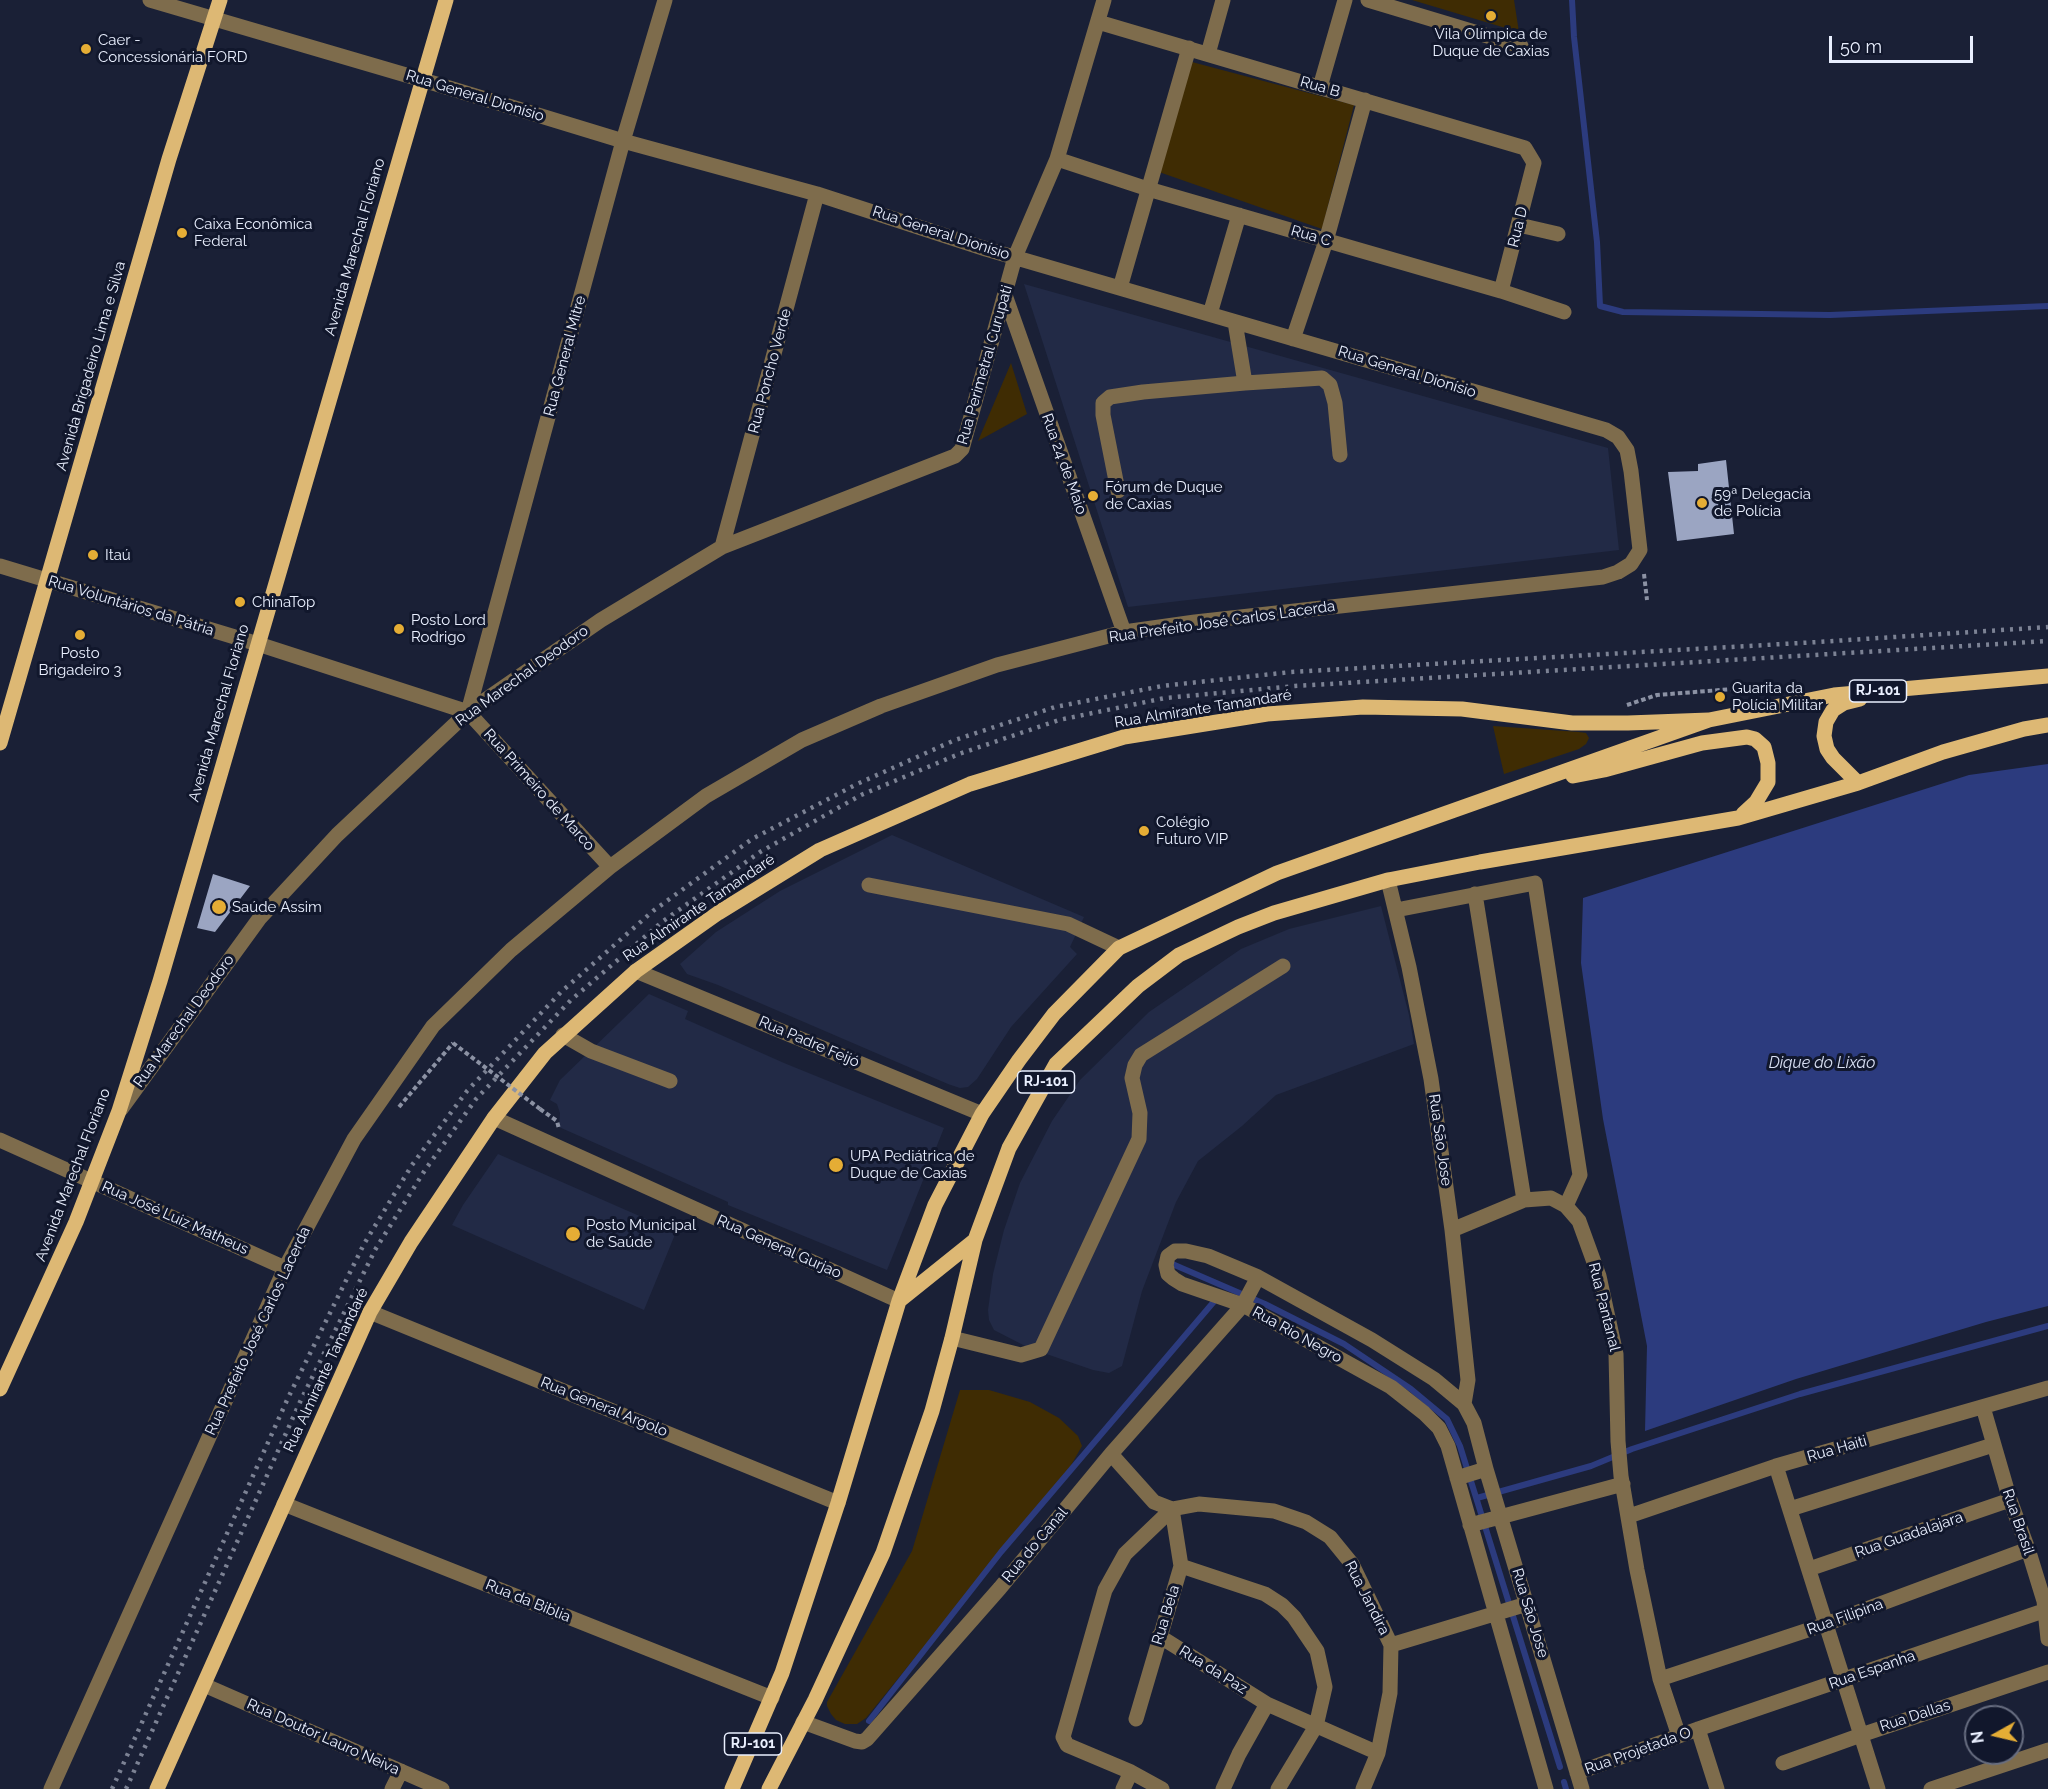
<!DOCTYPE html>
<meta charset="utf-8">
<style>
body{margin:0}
#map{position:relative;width:2048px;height:1789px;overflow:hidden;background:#1a2036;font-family:Raleway,sans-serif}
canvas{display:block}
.north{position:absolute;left:1964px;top:1705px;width:60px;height:60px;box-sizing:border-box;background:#11172c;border:2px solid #676d80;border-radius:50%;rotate:262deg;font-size:16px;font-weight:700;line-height:24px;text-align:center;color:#e9effe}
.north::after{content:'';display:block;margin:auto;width:21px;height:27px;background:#e5ad35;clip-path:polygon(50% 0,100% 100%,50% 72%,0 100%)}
.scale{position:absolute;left:1829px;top:36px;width:144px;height:27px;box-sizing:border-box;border:3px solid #e9effe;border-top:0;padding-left:8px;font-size:18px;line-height:21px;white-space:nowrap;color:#e9effe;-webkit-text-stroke:4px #11172c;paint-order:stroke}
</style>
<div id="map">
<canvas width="2048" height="1789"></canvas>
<div class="north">N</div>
<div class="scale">50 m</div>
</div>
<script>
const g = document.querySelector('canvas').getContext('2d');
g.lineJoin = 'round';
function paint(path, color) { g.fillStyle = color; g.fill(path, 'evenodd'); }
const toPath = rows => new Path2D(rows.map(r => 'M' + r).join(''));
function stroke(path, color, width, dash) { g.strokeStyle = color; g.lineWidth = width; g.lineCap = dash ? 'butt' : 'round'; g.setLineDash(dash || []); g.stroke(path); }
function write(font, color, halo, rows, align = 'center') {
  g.font = font + ' Raleway,sans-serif'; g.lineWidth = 6; g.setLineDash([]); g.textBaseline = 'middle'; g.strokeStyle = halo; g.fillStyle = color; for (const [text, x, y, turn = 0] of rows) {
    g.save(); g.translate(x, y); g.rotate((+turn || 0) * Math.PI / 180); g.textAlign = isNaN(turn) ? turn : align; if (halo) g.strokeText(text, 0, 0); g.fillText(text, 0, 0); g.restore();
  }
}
paint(toPath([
 [1024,284,1608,448,1619,550,1128,607],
 [892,835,1084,917,1070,947,1077,954,1011,1027,977,1079,968,1087,960,1088,948,1084,718,985,687,974,680,964,716,932,780,891],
 [1381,906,1409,1015,1414,1044,1276,1095,1242,1126,1198,1161,1176,1202,1142,1291,1122,1366,1109,1373,1093,1370,1029,1348,994,1330,989,1320,988,1310,993,1274,1004,1230,1020,1183,1052,1121,1080,1080,1149,1012,1241,949,1289,929],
 [649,994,688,1011,685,1019,784,1063,944,1128,887,1270,728,1205,728,1202,559,1127,560,1113,557,1104,550,1100,560,1080],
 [498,1154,676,1232,644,1310,452,1225,463,1205]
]), '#222a46');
paint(toPath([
 [1412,0,1514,0,1519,32],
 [1192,62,1354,105,1322,229,1159,172],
 [1011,363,1027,414,978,441],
 [1493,726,1579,732,1586,733,1589,738,1586,744,1579,749,1504,774],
 [960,1390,989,1390,1030,1402,1059,1418,1078,1436,1082,1446,1070,1467,866,1718,857,1724,845,1724,836,1720,831,1714,827,1706,827,1702,912,1551]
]), '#3f2c03');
paint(toPath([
 [2048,764,2048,1306,1986,1322,1796,1379,1645,1431,1647,1346,1603,1119,1581,963,1583,898,1969,775]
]), '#2c3b7e');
stroke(toPath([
 [1572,0,1574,37,1597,242,1600,306,1623,312,1830,315,2048,306],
 [1170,1263,1265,1304,1344,1344,1411,1389,1447,1419,1460,1446,1560,1767],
 [1477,1498,1591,1466,1632,1449,1800,1394,2048,1326],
 [869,1721,1001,1552,1217,1298],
 [1564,1782,1566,1789]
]), '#2c3b7e', 6);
paint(toPath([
 [1726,460,1734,534,1677,541,1668,472,1698,471,1698,464],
 [213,874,250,886,215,932,197,928]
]), '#9ba5c2');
stroke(toPath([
 [1644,574,1647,600],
 [1627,705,1657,695,1758,687,1774,689],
 [399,1107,453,1043],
 [540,1109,557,1121,559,1129]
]), '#8c92a4', 4, [4.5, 3]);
stroke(toPath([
 [1368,0,1521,46],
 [1098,22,1525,148,1534,163,1501,291],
 [1208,54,1223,0],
 [1320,87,1345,0],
 [1057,159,1148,189,1501,291,1564,312],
 [1519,225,1558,234],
 [1120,288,1189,48],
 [1005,295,1124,632],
 [1210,314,1239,215],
 [1293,339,1326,241,1365,100],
 [1245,383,1322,378,1330,385,1335,403,1340,455],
 [1118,491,1103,415,1103,403,1110,397,1143,392,1245,383,1235,322],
 [722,547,817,194],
 [0,566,258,644,468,712,610,867],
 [468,712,623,141,665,0],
 [1388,880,1409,967,1431,1079,1452,1230,1468,1380,1464,1404],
 [869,885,1068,924,1119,948],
 [1475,894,1524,1200],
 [1396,910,1535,883,1580,1175,1566,1206],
 [636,971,982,1114],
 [563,1035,591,1051,670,1081],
 [121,1109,259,919,337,835,468,712,601,620,722,547,955,456,962,449,1015,257,1057,159,1104,0],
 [494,1118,899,1301],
 [0,1140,285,1268],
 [1452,1230,1524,1200,1551,1198,1566,1206,1579,1221,1599,1276,1616,1354,1618,1441,1621,1476,1637,1570,1660,1679,1679,1736],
 [370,1312,838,1503],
 [952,1338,1021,1355,1041,1349,1139,1139,1140,1113,1132,1078,1135,1065,1141,1055,1283,966],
 [1983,1407,2010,1500,2028,1549,2044,1601,2048,1639],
 [1111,1454,1154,1502,1172,1509,1199,1504,1274,1511,1306,1522,1330,1537,1352,1564,1391,1645,1390,1693,1378,1753,1363,1789],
 [1776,1466,1878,1789],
 [1457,1478,1486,1469],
 [284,1504,772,1698],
 [1790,1509,1993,1445],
 [1629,1516,1776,1466,2048,1388],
 [1470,1525,1623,1484],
 [1181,1566,1265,1594,1282,1605,1294,1617,1317,1651,1325,1687,1316,1726,1278,1789],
 [1809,1569,2010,1500],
 [1159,1636,1267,1704,1378,1753],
 [1391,1645,1527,1604],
 [1660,1679,1826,1624,2028,1549],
 [204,1685,442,1789],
 [1136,1719,1181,1566,1172,1509],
 [803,1722,855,1741,862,1742,867,1739,1000,1588,1111,1454,1243,1305,1258,1277],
 [1698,1729,1717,1789],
 [1783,1763,1861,1735,2048,1672],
 [1577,1773,1698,1729,2046,1610],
 [51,1789,285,1268,354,1139,433,1026,511,950,610,867,706,796,802,740,881,706,997,665,1124,632,1195,622,1603,577,1618,572,1631,564,1640,550,1631,471,1627,450,1618,437,1606,430,986,249,817,194,623,141,423,80,150,0],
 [392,1789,401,1771],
 [1123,1789,1131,1772],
 [1162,1789,1131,1772,1067,1745,1063,1737,1105,1590,1125,1554,1172,1509],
 [1223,1789,1239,1754,1267,1704],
 [1546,1789,1448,1446,1439,1428,1424,1413,1391,1387,1243,1305,1182,1284,1174,1279,1168,1274,1166,1265,1168,1256,1175,1251,1186,1251,1208,1256,1258,1277,1372,1340,1434,1379,1464,1404,1474,1423,1486,1469,1582,1789],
 [1931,1789,2048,1750]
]), '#7e6c4c', 15);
stroke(toPath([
 [0,743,169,159,220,0],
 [1573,776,1604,770,1702,743,1747,737,1755,739,1764,747,1768,763,1768,782,1756,802,1743,814],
 [1858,783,1833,758,1827,749,1824,736,1826,722,1833,710,1844,703,1860,699],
 [899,1301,975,1240],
 [0,1389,76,1222,119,1111,160,981,446,0],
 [157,1789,370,1312,411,1242,494,1118,545,1053,636,971,718,913,820,850,970,784,1124,737,1267,714,1363,707,1462,709,1572,723,1628,723,1709,720],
 [732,1789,782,1673,838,1503,899,1301,935,1205,982,1114,1019,1060,1054,1014,1119,948,1277,873,1709,720,1834,695,2048,676],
 [769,1789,815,1700,883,1553,932,1411,952,1338,975,1240,1009,1148,1056,1064,1138,986,1179,955,1238,927,1274,913,1388,880,1480,862,1738,818,1858,783,1943,752,2024,729,2048,725]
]), '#ddb874', 15);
stroke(toPath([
 [112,1789,288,1398,364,1244,412,1165,467,1091,561,992,653,911,752,839,857,784,955,740,1055,707,1162,686,1291,672,1818,642,2048,627],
 [126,1789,300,1402,375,1250,425,1170,476,1099,571,1000,662,922,760,852,861,795,959,754,1059,720,1165,698,1295,686,2048,641]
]), '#7c8294', 4.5, [3, 6]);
stroke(toPath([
 [453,1043,540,1109]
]), '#8c92a4', 4, [4.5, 3]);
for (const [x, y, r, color] of [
 [1491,16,6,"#e5ad35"],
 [86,49,6,"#e5ad35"],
 [182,233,6,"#e5ad35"],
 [1093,496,6,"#e5ad35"],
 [1702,503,6,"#e5ad35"],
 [93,555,6,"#e5ad35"],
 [240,602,6,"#e5ad35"],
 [399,629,6,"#e5ad35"],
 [80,635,6,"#e5ad35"],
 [1720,697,6,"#e5ad35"],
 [1144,831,6,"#e5ad35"],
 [219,907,8,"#e5ad35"],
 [836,1165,8,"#e5ad35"],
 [573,1234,8,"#e5ad35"]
]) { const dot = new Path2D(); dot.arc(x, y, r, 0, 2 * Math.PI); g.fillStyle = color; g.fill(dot); stroke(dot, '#11172c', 2); }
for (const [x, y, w] of [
 [1878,691,57],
 [1046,1082,57],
 [753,1744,57]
]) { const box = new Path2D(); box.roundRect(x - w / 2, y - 11, w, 22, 4.5); g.fillStyle = '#11172c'; g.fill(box); stroke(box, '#e9effe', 1.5); }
write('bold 14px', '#e9effe', null, [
 ["RJ-101",1878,691],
 ["RJ-101",1046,1082],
 ["RJ-101",753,1744]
]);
write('15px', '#e9effe', '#11172c', [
 ["Vila Olímpica de",1491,34,"center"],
 ["Duque de Caxias",1491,51,"center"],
 ["Caer -",98,40],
 ["Concessionária FORD",98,57],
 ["Caixa Econômica",194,224],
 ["Federal",194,241],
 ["Fórum de Duque",1105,487],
 ["de Caxias",1105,504],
 ["59ª Delegacia",1714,494],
 ["de Polícia",1714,511],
 ["Itaú",105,555],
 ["ChinaTop",252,602],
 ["Posto Lord",411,620],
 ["Rodrigo",411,637],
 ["Posto",80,653,"center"],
 ["Brigadeiro 3",80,670,"center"],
 ["Guarita da",1732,688],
 ["Polícia Militar",1732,705],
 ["Colégio",1156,822],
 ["Futuro VIP",1156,839],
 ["Saúde Assim",232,907],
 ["UPA Pediátrica de",850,1156],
 ["Duque de Caxias",850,1173],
 ["Posto Municipal",586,1225],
 ["de Saúde",586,1242]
], 'left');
write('15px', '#e9effe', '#11172c', [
 ["Rua B",1320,87,16],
 ["Rua General Dionísio",475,96,17],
 ["Rua D",1518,227,-76],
 ["Rua General Dionísio",941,233,18],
 ["Rua C",1311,236,16],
 ["Avenida Marechal Floriano",355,247,-74],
 ["Rua General Mitre",565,356,-75],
 ["Rua Perimetral Curupati",985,365,-74],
 ["Avenida Brigadeiro Lima e Silva",91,366,-74],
 ["Rua Poncho Verde",770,371,-75],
 ["Rua General Dionísio",1407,372,17],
 ["Rua 24 de Maio",1064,464,70],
 ["Rua Voluntários da Pátria",131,606,17],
 ["Rua Prefeito José Carlos Lacerda",1222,622,-8],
 ["Rua Marechal Deodoro",522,676,-36],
 ["Rua Almirante Tamandaré",1203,709,-9],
 ["Avenida Marechal Floriano",219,713,-74],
 ["Rua Primeiro de Marco",539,790,48],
 ["Rua Almirante Tamandaré",699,908,-34],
 ["Rua Marechal Deodoro",184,1021,-54],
 ["Rua Padre Feijó",809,1042,23],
 ["Rua Sāo Jose",1440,1140,82],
 ["Avenida Marechal Floriano",73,1175,-69],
 ["Rua José Luiz Matheus",175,1218,24],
 ["Rua General Gurjao",779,1247,24],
 ["Rua Pantanal",1604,1307,76],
 ["Rua Prefeito José Carlos Lacerda",258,1331,-65],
 ["Rua Rio Negro",1297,1335,29],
 ["Rua Almirante Tamandaré",326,1370,-65],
 ["Rua General Argolo",604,1407,22],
 ["Rua Haiti",1837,1449,-16],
 ["Rua Brasil",2018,1522,71],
 ["Rua Guadalajara",1909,1535,-19],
 ["Rua do Canal",1035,1545,-50],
 ["Rua Jandira",1367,1598,63],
 ["Rua da Biblia",528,1601,22],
 ["Rua Sāo Jose",1530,1613,73],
 ["Rua Bela",1166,1615,-73],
 ["Rua Filipina",1845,1617,-20],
 ["Rua da Paz",1213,1670,32],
 ["Rua Espanha",1872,1670,-19],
 ["Rua Dallas",1915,1716,-18],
 ["Rua Doutor Lauro Neiva",323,1737,24],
 ["Rua Projetada O",1638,1751,-20]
]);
write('italic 16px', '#d9e0f4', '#11172c', [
 ["Dique do Lixão",1822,1063]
]);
</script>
